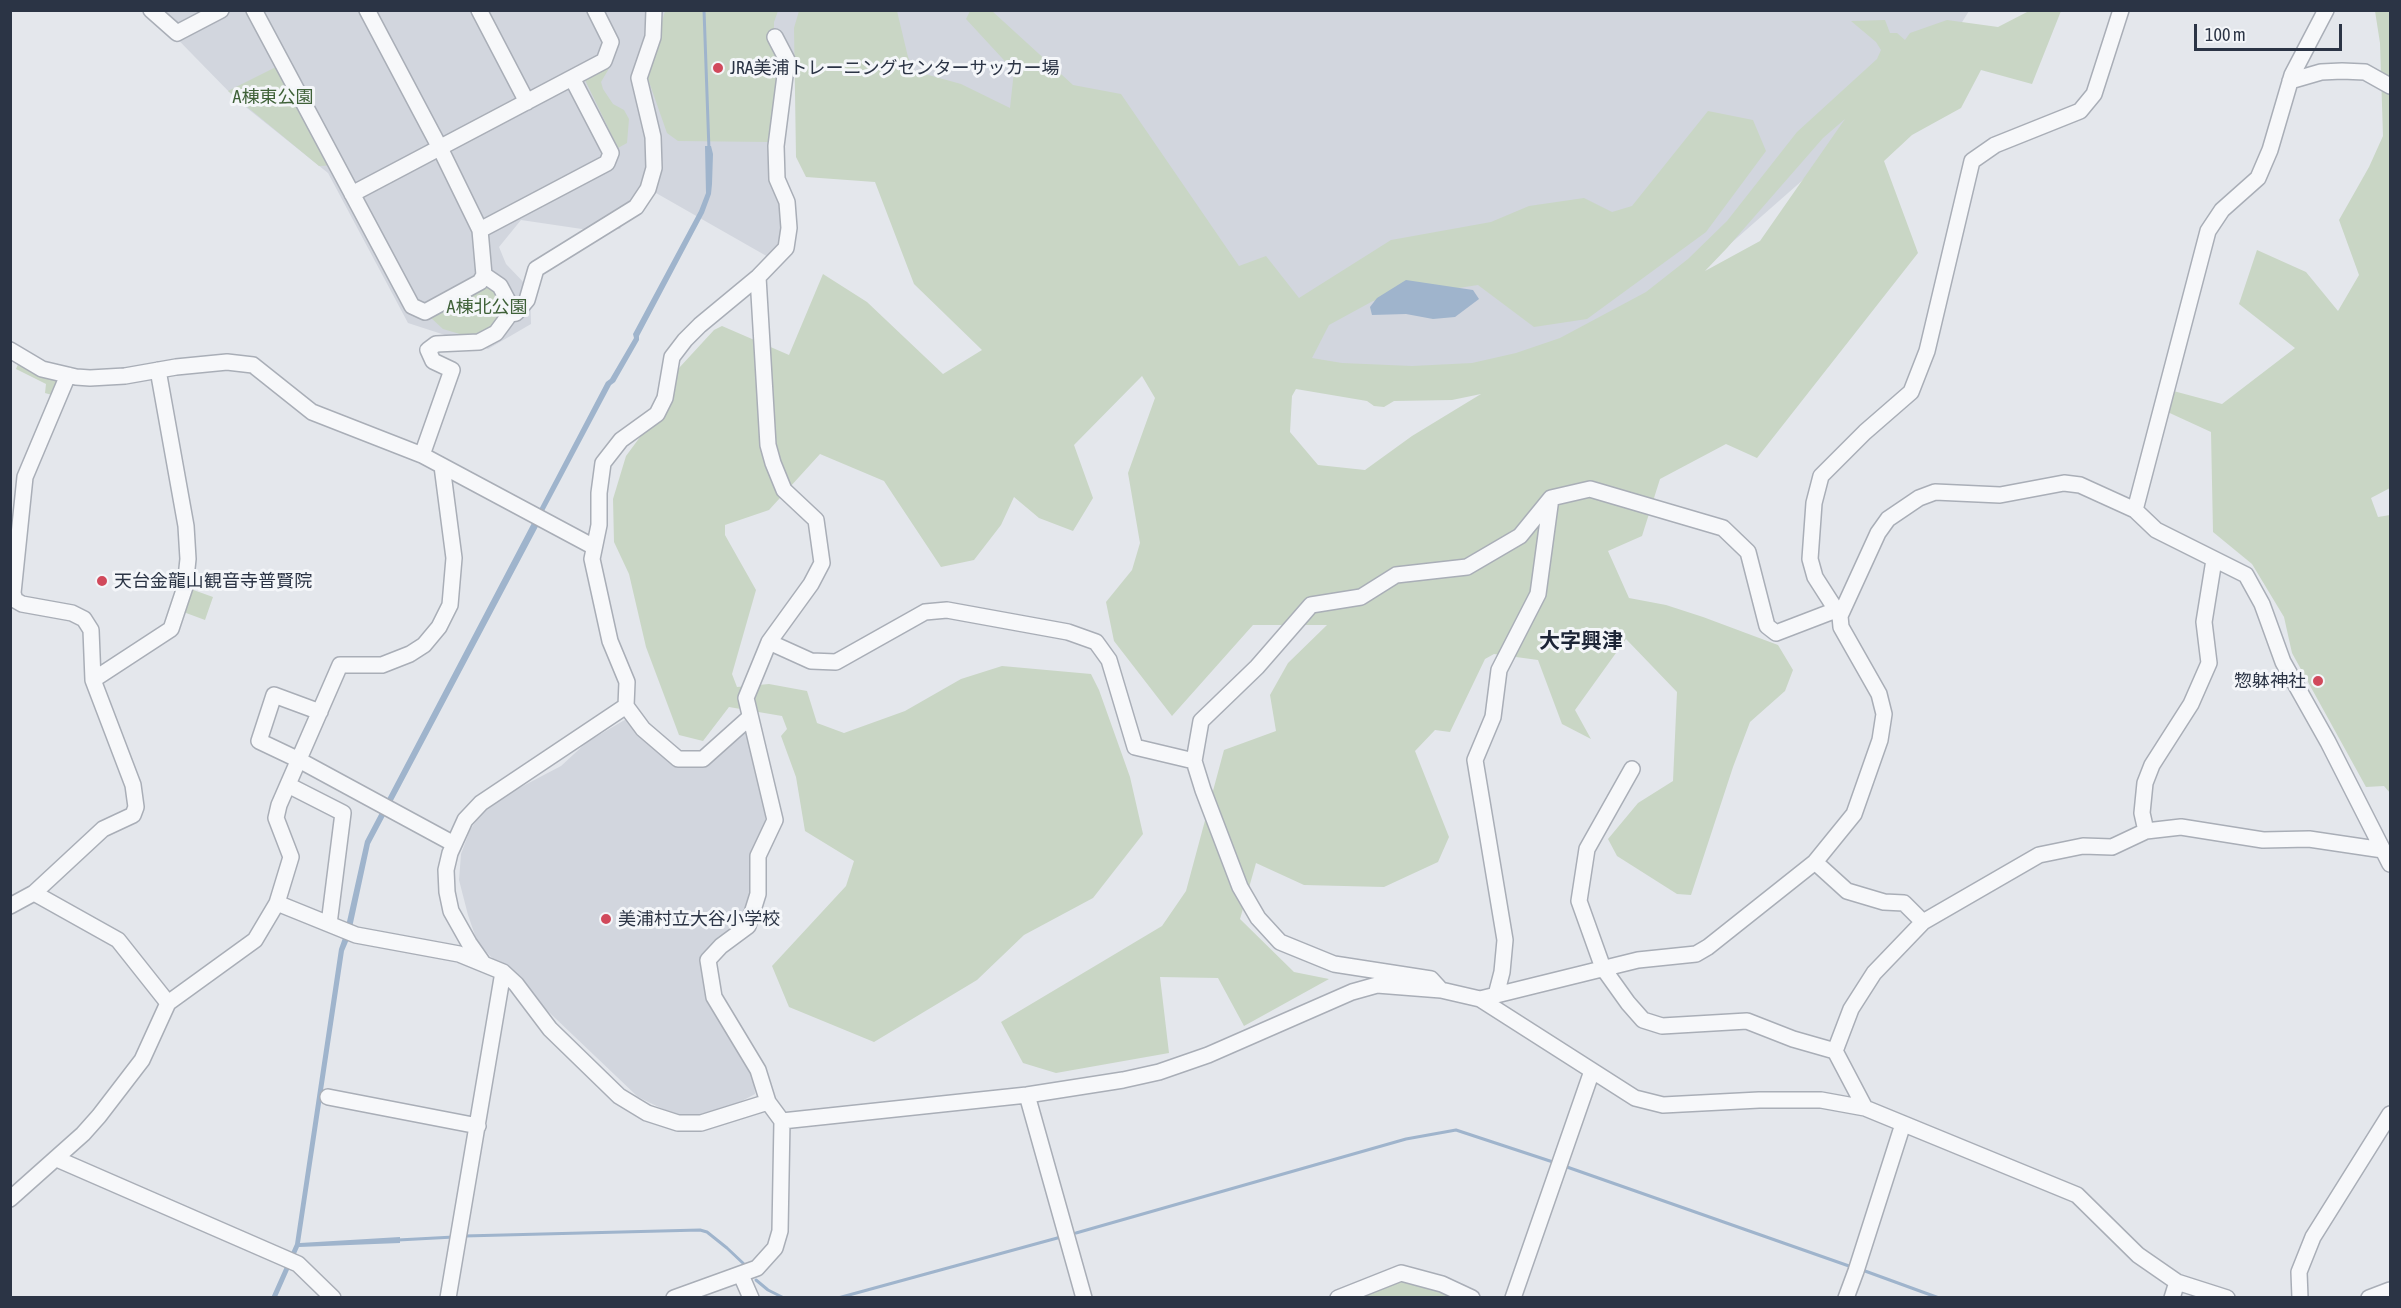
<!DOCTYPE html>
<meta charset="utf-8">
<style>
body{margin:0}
#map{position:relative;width:2401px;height:1308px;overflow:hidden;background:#e4e7ec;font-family:"Asap Condensed",sans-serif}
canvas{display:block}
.frame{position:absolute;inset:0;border:12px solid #2b3445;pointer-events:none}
.scale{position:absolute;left:2194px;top:24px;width:148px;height:27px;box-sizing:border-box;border:3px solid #2b3445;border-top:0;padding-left:8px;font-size:18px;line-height:21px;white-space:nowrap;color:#2b3445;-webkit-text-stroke:4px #f4f6f9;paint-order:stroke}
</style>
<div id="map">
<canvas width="2401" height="1308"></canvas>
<div class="frame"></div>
<div class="scale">100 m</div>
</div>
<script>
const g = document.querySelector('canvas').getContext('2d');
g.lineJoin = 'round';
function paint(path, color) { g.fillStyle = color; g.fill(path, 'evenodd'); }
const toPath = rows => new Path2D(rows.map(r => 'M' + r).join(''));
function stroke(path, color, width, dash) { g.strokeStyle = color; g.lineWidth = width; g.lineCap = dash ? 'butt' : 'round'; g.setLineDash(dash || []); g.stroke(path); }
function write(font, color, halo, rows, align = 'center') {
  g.font = font + ' "Asap Condensed","Noto Sans JP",sans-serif'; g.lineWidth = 6; g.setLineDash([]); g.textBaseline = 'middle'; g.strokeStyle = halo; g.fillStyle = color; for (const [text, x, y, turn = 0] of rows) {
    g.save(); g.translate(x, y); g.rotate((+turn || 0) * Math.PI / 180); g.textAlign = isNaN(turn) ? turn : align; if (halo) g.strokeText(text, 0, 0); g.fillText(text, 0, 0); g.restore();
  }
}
paint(toPath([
 [150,11,1969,11,1954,35,1854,135,1663,303,1541,362,1308,377,904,89,787,74,778,105,789,228,770,258,642,185,620,229,582,229,521,220,499,247,506,264,530,289,531,324,488,349,408,323,328,173,237,100],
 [628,718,657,748,690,768,704,764,745,730,766,807,765,826,749,863,753,885,750,904,741,924,711,945,701,972,708,998,753,1070,755,1094,727,1109,701,1114,675,1115,638,1097,490,956,477,941,468,915,459,880,461,854,470,830,482,812,502,797,561,766,587,742]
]), '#d2d6de');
paint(toPath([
 [665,11,778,11,774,22,774,39,786,61,770,142,678,141,667,133,647,76],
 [799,11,897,11,908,57,914,71,961,84,1010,108,1014,71,966,19,970,11,992,11,1073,85,1121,94,1239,266,1266,256,1299,298,1391,240,1491,222,1529,206,1584,198,1612,212,1632,206,1708,111,1753,120,1766,151,1706,232,1587,319,1534,327,1478,285,1373,301,1329,325,1312,358,1342,363,1412,366,1472,363,1516,353,1560,338,1646,292,1688,259,1727,221,1797,132,1877,59,1881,50,1876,42,1851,21,1885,20,1890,33,1897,33,1905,40,1910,33,1947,20,1998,27,2029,11,2061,11,2032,84,1981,70,1961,108,1912,135,1884,161,1918,253,1757,458,1726,444,1660,479,1642,536,1608,551,1629,598,1666,605,1703,617,1778,645,1793,670,1785,691,1750,722,1733,767,1691,895,1677,894,1617,856,1608,839,1638,803,1673,781,1677,692,1626,639,1575,710,1591,739,1562,724,1538,660,1494,654,1485,659,1450,732,1435,730,1415,751,1449,837,1438,862,1384,887,1304,885,1256,863,1240,919,1294,972,1329,979,1244,1026,1218,978,1160,977,1169,1053,1056,1073,1023,1063,1001,1022,1162,926,1186,891,1224,750,1276,731,1270,695,1288,663,1327,625,1253,625,1172,716,1114,641,1106,602,1132,570,1140,543,1128,473,1155,398,1142,376,1074,445,1093,498,1073,531,1039,518,1014,497,1001,525,974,560,941,567,884,481,820,454,769,510,725,525,725,535,756,590,732,674,737,687,769,684,807,691,817,723,844,733,905,711,961,679,1002,666,1091,674,1099,690,1130,777,1143,834,1093,898,1024,935,977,980,874,1042,789,1007,772,966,846,886,854,861,805,831,796,777,781,736,787,729,782,716,729,707,703,741,679,735,646,647,629,574,614,542,613,499,626,456,657,414,679,368,714,330,722,326,789,355,823,274,867,302,943,374,982,350,914,284,875,182,806,177,796,157,794,28],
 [1845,119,1760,241,1705,271,1727,248,1823,138],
 [1296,389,1367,401,1374,406,1384,407,1394,401,1452,400,1481,394,1412,436,1365,470,1318,465,1290,432,1292,396],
 [2375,11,2390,11,2390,488,2371,498,2378,517,2390,515,2390,793,2384,786,2366,787,2292,653,2284,617,2252,564,2213,532,2211,432,2161,409,2166,389,2222,404,2295,348,2239,304,2257,250,2306,272,2338,311,2359,275,2339,220,2369,167,2383,136,2380,43],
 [282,64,336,165,319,166,228,91],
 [611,65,601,82,603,89,613,104,624,110,629,119,627,143,618,148,585,80],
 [490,284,507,303,503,321,475,334,463,335,443,329,429,316],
 [21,357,68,375,59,397,45,393,46,384,16,369],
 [185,587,213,597,205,620,178,610],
 [1401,1273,1472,1298,1338,1298]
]), '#c9d6c5');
paint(toPath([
 [705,146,711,146,713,154,712,184,711,194,704,213,639,336,639,340,615,382,611,385,543,513,543,517,370,844,350,937,344,951,300,1243,400,1237,400,1243,299,1247,277,1297,271,1298,295,1244,339,949,344,935,365,841,606,382,610,379,634,338,633,334,699,211,706,193],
 [1406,280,1473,290,1479,299,1455,317,1433,319,1406,314,1372,315,1370,307,1377,298]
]), '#9fb4cc');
stroke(toPath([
 [704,10,709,150],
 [1567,1167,1849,1266],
 [1076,1233,1406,1139,1456,1130,1553,1162],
 [464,1236,700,1230,707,1232,727,1248,745,1265],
 [398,1240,454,1237],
 [1865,1271,1939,1298],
 [756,1280,768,1290,784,1298],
 [838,1298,1061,1237]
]), '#9fb4cc', 3);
const minor = toPath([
 [151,10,177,33,221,10],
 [254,10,412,306,425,312,480,282,484,275,480,230,440,148,367,10],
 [479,10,527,102],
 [2326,10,2292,75,2270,150,2258,178,2222,210,2208,231,2135,510,2156,530,2246,575,2262,604,2283,662,2328,742,2390,864],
 [2290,81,2321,72,2342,71,2365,72,2390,86],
 [352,194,604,61,611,42,595,10],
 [480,230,607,163,611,153,572,78],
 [484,275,500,286,508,301,510,314],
 [10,350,42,369,76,377,90,378,125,376,176,367,227,362,253,365,312,412,422,455,594,547],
 [422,455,452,370,433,361,428,350,436,344,479,342,496,333,510,314,516,313,527,300,536,269,636,207,648,189,654,168,653,137,639,78,653,37,654,10],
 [1840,616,1815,577,1810,559,1814,503,1821,476,1865,432,1911,392,1927,351,1972,161,1995,145,2080,111,2094,94,2121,10],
 [769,642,811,661,836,662,925,612,947,610,1068,632,1096,642,1109,660,1135,747,1194,761],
 [93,680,171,629,185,587,188,559,186,526,158,370],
 [320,712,274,695,259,741,299,760,454,844],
 [750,717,703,759,678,759,643,729,626,706,627,682,610,641,592,559,599,525,599,493,603,463,621,440,657,414,665,398,672,357,685,340,700,325,758,277,786,248,789,228,787,202,777,179,776,146,787,60,775,37],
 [1632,769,1587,849,1579,901,1603,968,1628,1003,1643,1020,1662,1026,1747,1021,1793,1039,1835,1051],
 [288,785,343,813,329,924],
 [2146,831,2142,813,2145,783,2152,765,2191,704,2209,663,2204,622,2214,560],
 [1815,862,1847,891,1884,902,1904,903,1923,922],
 [34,893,118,940,168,1003],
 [277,903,356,935,459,954,503,972,516,984,550,1029,619,1096,647,1113,678,1123,701,1123,768,1102],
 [10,906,34,893,103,829,133,815,136,807,133,785,93,680,91,630,84,619,72,613,22,604,15,600,13,593,25,477,68,375],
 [483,963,469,943,451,911,447,892,446,870,450,853,465,820,481,803,626,706],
 [1441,990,1431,979,1334,964,1280,942,1258,918,1240,887,1203,790,1194,761,1201,721,1257,667,1311,605,1361,597,1396,575,1467,567,1520,536,1551,498,1590,489,1723,528,1748,552,1767,626,1776,633,1836,610],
 [1496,995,1502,972,1505,940,1475,760,1493,717,1499,670,1538,594,1551,498],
 [1480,999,1638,960,1696,954,1708,947,1815,862,1854,814,1880,740,1884,714,1879,694,1841,627,1840,616,1878,533,1888,519,1919,498,1935,492,2000,495,2064,483,2080,485,2135,510],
 [1027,1095,1084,1298],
 [328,1097,478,1126],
 [1865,1108,1835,1051,1851,1009,1874,973,1923,922,2039,855,2083,846,2112,847,2146,831,2181,827,2263,840,2309,839,2383,850],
 [782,1121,1027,1095,1123,1080,1159,1072,1208,1055,1352,992,1377,985,1441,990,1480,999,1635,1098,1663,1105,1759,1100,1821,1100,1865,1108,2077,1195,2138,1255,2177,1282,2227,1298],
 [57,1159,298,1264,333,1298],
 [10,1199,83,1134,99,1116,142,1060,168,1003,255,940,277,903,291,857,276,818,279,805,340,665,382,665,410,654,424,645,439,627,450,605,454,558,442,466],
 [741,1275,751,1298],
 [448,1298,503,972],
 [674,1298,757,1268,775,1248,780,1231,782,1121,768,1102,758,1070,714,997,708,960,721,946,748,926,758,894,758,856,775,820,746,698,769,642,811,584,822,563,816,520,784,490,773,463,768,445,758,277],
 [1338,1298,1401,1273,1442,1284,1472,1298],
 [1513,1298,1592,1071],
 [1846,1298,1856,1271,1903,1124],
 [2172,1298,2177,1282],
 [2300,1298,2299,1272,2313,1237,2390,1114],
 [2369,1298,2390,1290]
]);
stroke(minor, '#a9aeb7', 18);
stroke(minor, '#f7f8fa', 15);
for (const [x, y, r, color] of [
 [718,68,6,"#d1495b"],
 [102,581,6,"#d1495b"],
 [2318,681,6,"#d1495b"],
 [606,919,6,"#d1495b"]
]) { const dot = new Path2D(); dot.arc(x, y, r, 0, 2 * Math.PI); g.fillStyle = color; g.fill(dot); stroke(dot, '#f4f6f9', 2); }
write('18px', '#2b3445', '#f4f6f9', [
 ["JRA美浦トレーニングセンターサッカー場",730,68],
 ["天台金龍山観音寺普賢院",114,581],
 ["惣躰神社",2306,681,"right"],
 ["美浦村立大谷小学校",618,919]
], 'left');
write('18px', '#3f6138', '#f4f6f9', [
 ["A棟東公園",273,97],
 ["A棟北公園",487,307]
]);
write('bold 21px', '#1d2536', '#f4f6f9', [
 ["大字興津",1581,641]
]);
</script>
